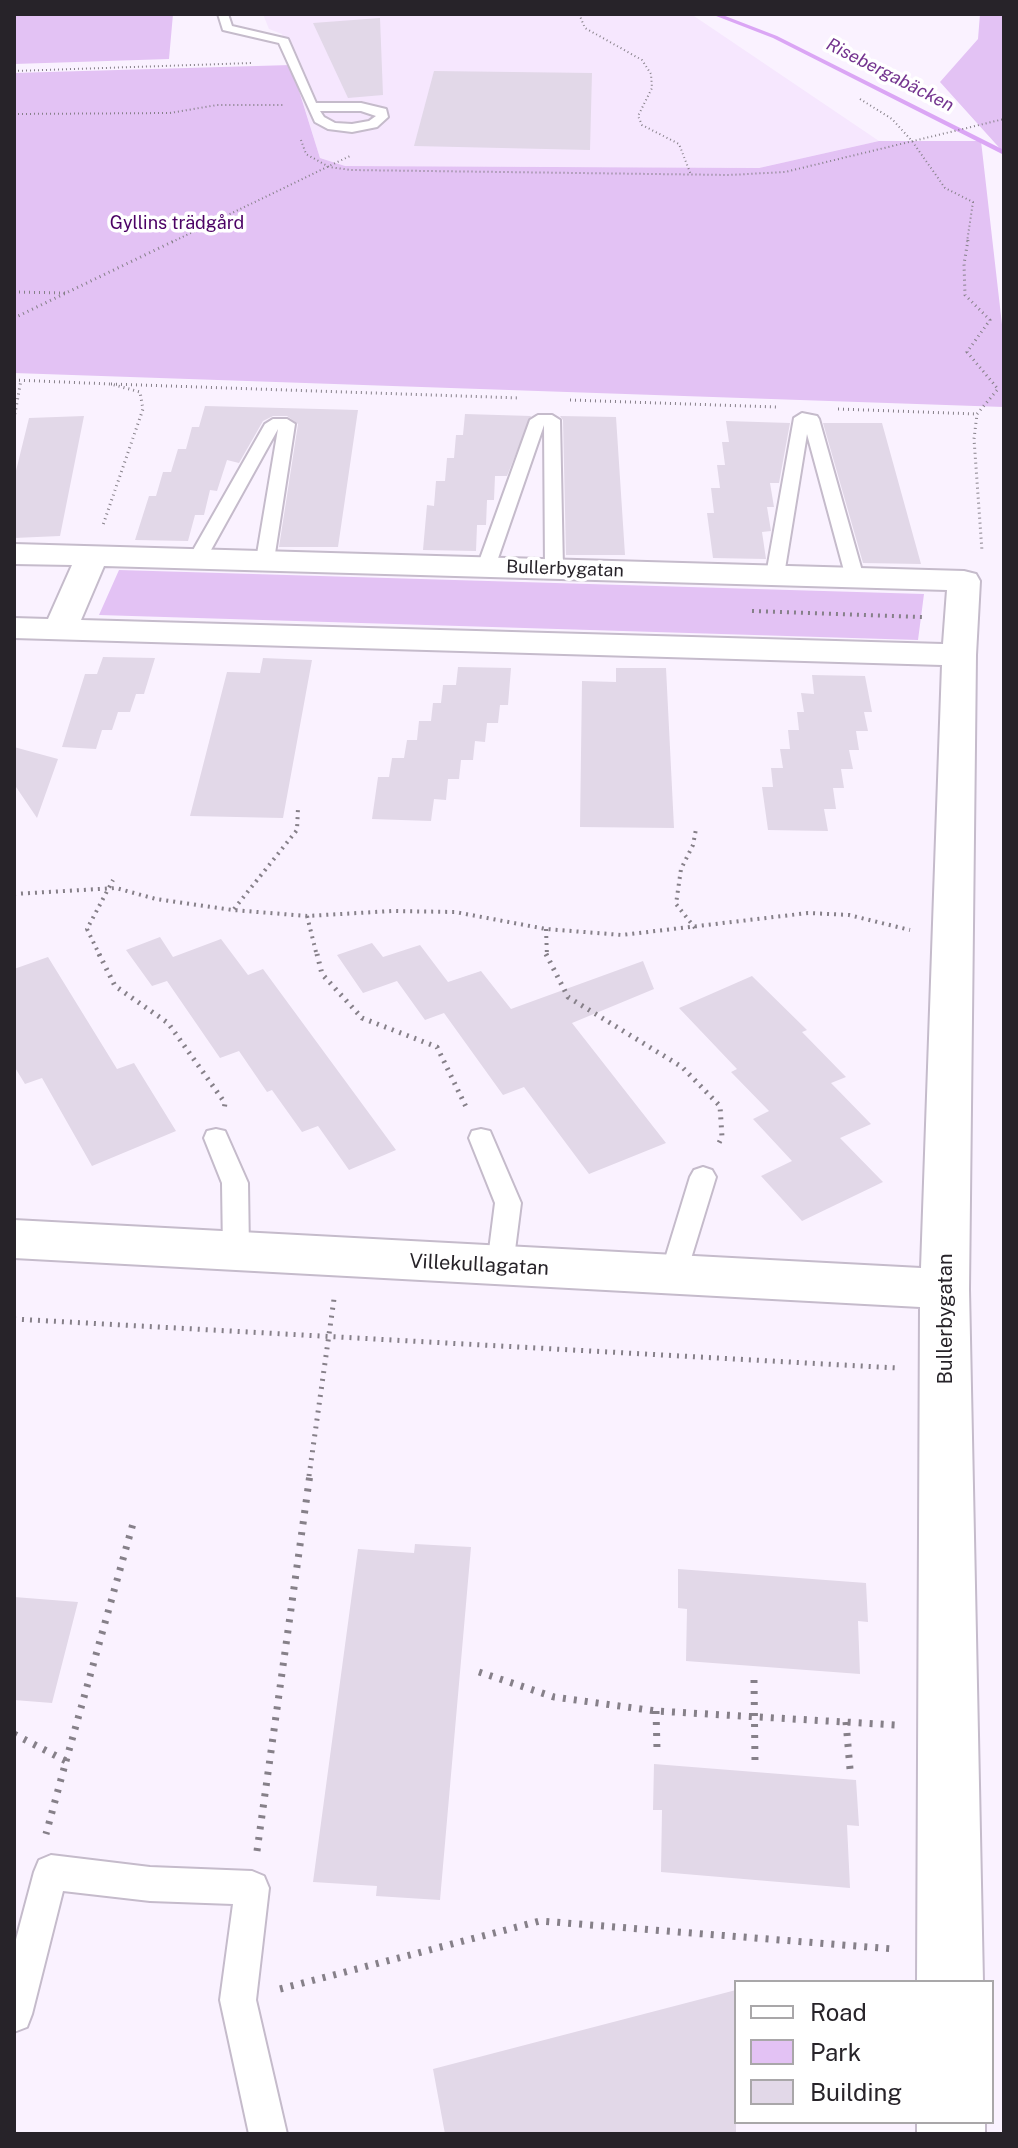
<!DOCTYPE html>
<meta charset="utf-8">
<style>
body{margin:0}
#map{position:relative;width:1018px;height:2148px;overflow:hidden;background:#faf2ff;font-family:"Public Sans",sans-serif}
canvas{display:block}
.frame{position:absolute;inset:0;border:16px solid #272329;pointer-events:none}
.legend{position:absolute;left:734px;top:1980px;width:260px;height:144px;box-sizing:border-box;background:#fff;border:2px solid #a9a7a9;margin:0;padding:10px 14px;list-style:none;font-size:24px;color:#272329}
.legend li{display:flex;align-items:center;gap:16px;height:40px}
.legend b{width:40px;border:2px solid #a9a7a9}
</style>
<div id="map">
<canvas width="1018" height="2148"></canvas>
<div class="frame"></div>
<ul class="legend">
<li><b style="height:10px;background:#fff"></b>Road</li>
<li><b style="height:22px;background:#e3c2f4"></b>Park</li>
<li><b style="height:22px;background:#e2d8e8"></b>Building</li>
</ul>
</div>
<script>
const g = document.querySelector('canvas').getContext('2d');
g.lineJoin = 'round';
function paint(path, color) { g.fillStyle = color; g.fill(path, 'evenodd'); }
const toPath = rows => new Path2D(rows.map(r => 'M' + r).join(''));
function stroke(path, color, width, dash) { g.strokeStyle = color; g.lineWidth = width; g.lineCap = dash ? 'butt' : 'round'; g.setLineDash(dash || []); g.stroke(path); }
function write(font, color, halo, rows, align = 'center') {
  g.font = font + ' "Public Sans",sans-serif'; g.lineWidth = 7; g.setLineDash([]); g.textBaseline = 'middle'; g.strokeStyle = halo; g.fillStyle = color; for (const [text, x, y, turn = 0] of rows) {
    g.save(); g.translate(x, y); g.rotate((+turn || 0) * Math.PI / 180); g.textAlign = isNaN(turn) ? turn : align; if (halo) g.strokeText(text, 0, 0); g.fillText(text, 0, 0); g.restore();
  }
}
paint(toPath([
 [263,14,691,14,879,141,759,168,344,166,320,158,282,34,269,29]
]), '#f6e7fe');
paint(toPath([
 [14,14,173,14,169,59,14,64],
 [980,14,1004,14,1004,153,940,82,978,39],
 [291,65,320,158,345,166,759,168,879,141,981,141,1004,342,1004,407,14,373,14,73],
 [119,570,924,594,918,640,99,615]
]), '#e3c2f4');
paint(toPath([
 [711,14,720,14,777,36,1004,150,1004,155,773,38,711,14]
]), '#dba6f5');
paint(toPath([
 [380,18,383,95,348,98,313,23],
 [434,71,592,73,590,150,414,146],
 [205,406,358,410,338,547,279,547,298,424,287,416,273,416,263,421,239,463,227,460,217,491,210,490,204,515,195,515,188,541,135,540,149,496,156,496,163,472,171,472,178,449,186,449,192,427,199,427],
 [465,414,531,416,507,476,495,476,494,500,487,500,486,525,477,525,476,551,423,550,427,505,434,506,436,481,445,481,447,458,454,458,456,435,463,435],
 [84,416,60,536,14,538,14,479,29,418],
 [560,416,616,417,625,555,566,555,563,420],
 [726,421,790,423,779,483,770,483,774,507,767,507,771,531,762,532,766,559,713,558,707,513,714,513,711,488,720,488,717,465,725,465,722,442,729,442],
 [823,423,882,423,921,564,863,563],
 [103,657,155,658,144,694,136,694,130,712,118,712,112,730,102,730,96,749,62,747,85,674,97,674],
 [263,658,312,660,283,818,190,816,227,672,260,673],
 [458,667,511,668,508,705,500,705,498,723,487,723,485,742,475,741,473,760,461,760,459,779,448,779,446,800,434,799,431,821,372,819,378,777,389,777,392,758,404,758,407,740,417,740,419,721,431,721,433,703,441,703,443,685,456,685],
 [616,668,666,668,674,828,580,827,582,681,616,682],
 [812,675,865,676,872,712,864,712,868,731,856,731,859,750,849,750,853,769,841,769,844,788,833,788,836,809,824,809,828,831,768,830,762,787,773,787,771,768,783,768,780,749,790,749,788,730,799,730,797,712,804,712,801,693,814,694],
 [14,747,58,759,37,818,14,784],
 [160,937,173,957,221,939,248,975,263,969,396,1150,349,1170,318,1126,302,1132,272,1090,267,1092,239,1051,220,1058,167,981,152,986,126,950],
 [372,943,383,957,420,945,448,982,481,971,511,1009,643,961,654,989,572,1023,666,1143,589,1174,524,1087,503,1095,444,1013,425,1020,397,981,363,993,337,955],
 [48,957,117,1069,134,1063,176,1131,92,1166,42,1078,25,1084,14,1066,14,969],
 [752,976,807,1030,802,1032,846,1077,831,1083,871,1124,840,1138,883,1182,802,1221,761,1176,792,1161,753,1119,769,1111,731,1072,737,1069,679,1008],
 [415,1544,471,1547,440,1900,376,1896,377,1886,313,1882,358,1549,414,1553],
 [678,1569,866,1583,868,1622,858,1621,860,1674,686,1661,687,1609,678,1608],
 [14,1597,78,1602,52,1703,14,1700],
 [654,1764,856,1780,859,1826,847,1825,850,1888,661,1872,662,1810,653,1810],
 [736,1990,736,2134,445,2134,433,2069]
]), '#e2d8e8');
const lane = toPath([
 [218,14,228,14,232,26,288,39,316,103,361,103,386,109,388,117,377,127,352,132,328,129,315,122,279,43,223,30,218,14],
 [320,111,361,111,376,116,369,121,352,124,335,123,324,117,320,111],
 [802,413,817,416,819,419,864,578,861,582,855,583,846,578,807,434,784,575,775,580,766,575,794,418,802,413],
 [538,415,552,415,560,420,563,569,554,574,545,569,544,425,495,567,492,571,480,571,477,567,530,420,538,415],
 [273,419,287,419,295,424,274,560,265,565,256,560,278,429,206,559,203,563,191,563,188,559,265,424,273,419],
 [216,1129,225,1131,248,1183,249,1251,245,1258,236,1261,227,1258,223,1251,222,1183,204,1138,207,1131,216,1129],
 [481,1129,490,1131,493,1138,521,1203,513,1266,509,1273,500,1276,491,1273,487,1266,495,1203,469,1138,472,1131,481,1129],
 [703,1167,712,1170,716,1177,686,1275,682,1282,673,1286,664,1282,660,1275,690,1177,694,1170,703,1167],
 [51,1855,150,1867,252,1871,264,1876,269,1888,256,2000,287,2134,249,2134,220,2000,233,1904,150,1901,63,1891,32,2014,27,2027,14,2032,14,1947,34,1872,39,1860,51,1855]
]);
const street = toPath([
 [14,544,964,571,976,574,980,581,976,655,969,1289,983,1982,917,1982,920,1307,14,1258,14,1220,921,1268,942,665,14,638,14,618,48,619,72,565,14,564,14,544],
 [104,566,947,590,943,644,81,620,104,566],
 [917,2122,985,2122,985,2134,917,2134,917,2122]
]);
stroke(lane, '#c5bbcb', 4);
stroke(street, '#c5bbcb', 4);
stroke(toPath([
 [579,14,585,28,642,60,651,74,652,88,638,116,642,125,679,144,691,175],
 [14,71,252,63],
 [860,99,892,119,912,141,945,188,973,202,967,242],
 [14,114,170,113,217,105,283,105],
 [301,140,306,154,329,167,351,170,729,175,785,172,1004,119],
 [172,242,350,156]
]), '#868089', 2, [1, 3]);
stroke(toPath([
 [968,240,964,264,965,295,990,320,967,352,998,389,977,414,974,439,982,551],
 [14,292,65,293],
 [14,318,176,240],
 [14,380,111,384,140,392,143,409,103,525],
 [111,384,520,398],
 [570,400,776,407],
 [838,409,977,414],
 [14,419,21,380]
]), '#868089', 3, [1, 4]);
stroke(toPath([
 [752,611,922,617],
 [14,894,116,888,156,899,233,910,307,916,392,911,455,912,546,929,622,935,808,913,849,915,910,930],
 [234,909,297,830,298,808],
 [307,916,317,956],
 [695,928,676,904,681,869,693,845,696,829],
 [546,929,547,956],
 [100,956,87,929,113,880]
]), '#868089', 4, [2, 5]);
stroke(toPath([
 [99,954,115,986,168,1023,225,1103,224,1110],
 [317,954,322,974,362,1018,437,1047,468,1111],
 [546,954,568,997,682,1067,720,1106,722,1137,717,1147],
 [14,1319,897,1368],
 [309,1476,334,1299]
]), '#868089', 5, [2, 6]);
stroke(toPath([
 [479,1672,554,1697,656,1711,896,1725],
 [754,1680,755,1761],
 [656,1711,657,1749],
 [846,1722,850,1769],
 [14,1734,66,1761,46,1834],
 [66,1761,134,1520],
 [257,1851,310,1474],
 [280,1989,540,1921,894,1949]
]), '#868089', 7, [3, 8]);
paint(lane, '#fff');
paint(street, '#fff');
write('italic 18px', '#74348f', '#fff', [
 ["Risebergabäcken",890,75,27]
]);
write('18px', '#4c0265', '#fff', [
 ["Gyllins trädgård",177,223]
]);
write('18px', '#272329', '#fff', [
 ["Bullerbygatan",565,569,2]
]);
write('20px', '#272329', '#fff', [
 ["Villekullagatan",479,1265,3],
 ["Bullerbygatan",946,1319,-90]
]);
</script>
